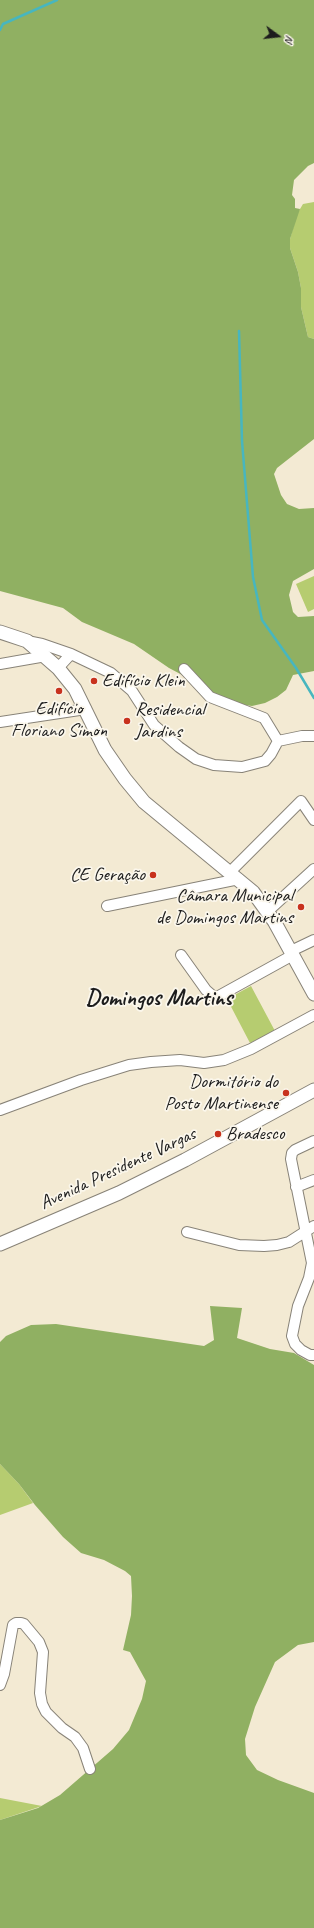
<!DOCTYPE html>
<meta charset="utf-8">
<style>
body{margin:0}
#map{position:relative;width:314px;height:1928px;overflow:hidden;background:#f3ead3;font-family:Caveat,sans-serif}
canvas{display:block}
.north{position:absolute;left:258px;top:16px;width:40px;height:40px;-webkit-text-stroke:3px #fbf7ec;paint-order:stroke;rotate:105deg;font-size:11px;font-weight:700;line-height:16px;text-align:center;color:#1c1c1c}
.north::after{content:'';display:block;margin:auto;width:14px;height:18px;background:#1c1c1c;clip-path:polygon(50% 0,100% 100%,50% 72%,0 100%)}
</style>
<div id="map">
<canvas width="314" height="1928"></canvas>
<div class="north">N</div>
</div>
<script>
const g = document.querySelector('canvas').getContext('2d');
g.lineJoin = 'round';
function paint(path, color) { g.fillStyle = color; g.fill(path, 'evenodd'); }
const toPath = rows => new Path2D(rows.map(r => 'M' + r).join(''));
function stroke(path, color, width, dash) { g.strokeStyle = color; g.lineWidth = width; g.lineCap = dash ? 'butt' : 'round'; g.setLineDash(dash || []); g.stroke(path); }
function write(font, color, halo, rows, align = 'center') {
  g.font = font + ' Caveat,sans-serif'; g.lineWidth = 3.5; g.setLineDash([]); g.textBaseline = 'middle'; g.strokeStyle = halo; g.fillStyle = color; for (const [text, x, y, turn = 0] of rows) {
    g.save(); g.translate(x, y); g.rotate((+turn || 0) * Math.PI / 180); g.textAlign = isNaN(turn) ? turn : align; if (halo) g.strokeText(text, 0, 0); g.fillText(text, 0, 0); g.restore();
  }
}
paint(toPath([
 [314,202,314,339,308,337,301,307,301,288,298,272,290,248,290,239,297,214,303,204],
 [314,576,314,609,308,612,296,584],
 [251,986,275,1031,250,1043,227,999],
 [0,1464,19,1484,33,1503,0,1515],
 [0,1798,42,1806,0,1820]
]), '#b6cc70');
paint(toPath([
 [0,0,314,0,314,163,308,166,294,180,292,195,295,199,295,208,300,209,290,239,290,248,298,272,301,288,301,307,308,337,314,339,314,439,277,468,274,474,281,495,287,504,299,509,314,508,314,569,293,581,289,595,293,612,298,617,314,616,314,671,293,675,286,690,277,697,265,703,252,706,224,702,186,677,169,668,134,644,82,622,63,608,0,591],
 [210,1306,242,1308,237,1338,270,1349,294,1353,314,1365,314,1642,298,1645,275,1662,255,1707,245,1739,246,1755,257,1770,278,1780,314,1793,314,1928,0,1928,0,1820,38,1808,60,1795,113,1749,129,1730,142,1699,146,1681,130,1652,123,1650,131,1615,132,1596,131,1576,125,1571,104,1560,81,1553,63,1537,35,1505,19,1484,0,1464,0,1342,6,1336,31,1325,56,1324,204,1346,214,1340]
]), '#90b062');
stroke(toPath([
 [0,30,3,24,57,0],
 [239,331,242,441,253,577,262,620,296,668,314,698]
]), '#47b6bf', 2.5);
const minor = toPath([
 [27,641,42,644,71,654,111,673,132,691,154,725,179,747,196,759,214,765,242,767,265,761,271,754,278,741],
 [0,664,46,656],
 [58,668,71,654],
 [184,669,210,697,264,718,278,741],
 [0,722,86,709],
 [278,741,302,736,314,736],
 [230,872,301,801,314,820],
 [107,906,239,879],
 [268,911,314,869],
 [291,951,314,940],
 [181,955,206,990,213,996,217,997,293,955],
 [0,1110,81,1080,129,1065,151,1062,180,1060,204,1063,224,1060,251,1049,314,1015],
 [314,1141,295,1150,292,1153,291,1159,312,1263,309,1278,298,1306,292,1336,295,1344,301,1350,310,1355,314,1355],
 [296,1187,314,1180],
 [187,1232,239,1245,264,1246,277,1245,289,1242,314,1226],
 [0,1685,4,1674,13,1625,16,1623,21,1623,24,1624,39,1642,43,1652,40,1693,42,1704,46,1712,62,1728,75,1737,83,1748,90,1769]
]);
const major = toPath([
 [0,632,27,641,58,668,75,689,105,750,125,779,144,802,253,892,274,921,314,994],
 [0,1244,119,1193,185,1160,314,1090]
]);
stroke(minor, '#888378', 12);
stroke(major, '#888378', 15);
stroke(minor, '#fff', 10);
stroke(major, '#fff', 13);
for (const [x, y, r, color] of [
 [94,681,4,"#c8321e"],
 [59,691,4,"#c8321e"],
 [127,721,4,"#c8321e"],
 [153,875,4,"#c8321e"],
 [301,907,4,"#c8321e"],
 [286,1093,4,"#c8321e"],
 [218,1134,4,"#c8321e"]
]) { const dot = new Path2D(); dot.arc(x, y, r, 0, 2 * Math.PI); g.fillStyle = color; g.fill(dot); stroke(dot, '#fbf7ec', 1.5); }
write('19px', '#1c1c1c', '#fbf7ec', [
 ["Edifício Klein",102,681],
 ["Edifício",59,709,"center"],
 ["Floriano Simon",59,731,"center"],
 ["Residencial",135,710],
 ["Jardins",135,732],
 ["CE Geração",145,875,"right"],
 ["Câmara Municipal",293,896,"right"],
 ["de Domingos Martins",293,918,"right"],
 ["Dormitório do",278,1082,"right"],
 ["Posto Martinense",278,1104,"right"],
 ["Bradesco",226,1134]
], 'left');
write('19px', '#1c1c1c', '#fbf7ec', [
 ["Avenida Presidente Vargas",118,1169,-25]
]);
write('bold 23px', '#1c1c1c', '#fbf7ec', [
 ["Domingos Martins",159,999]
]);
</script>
